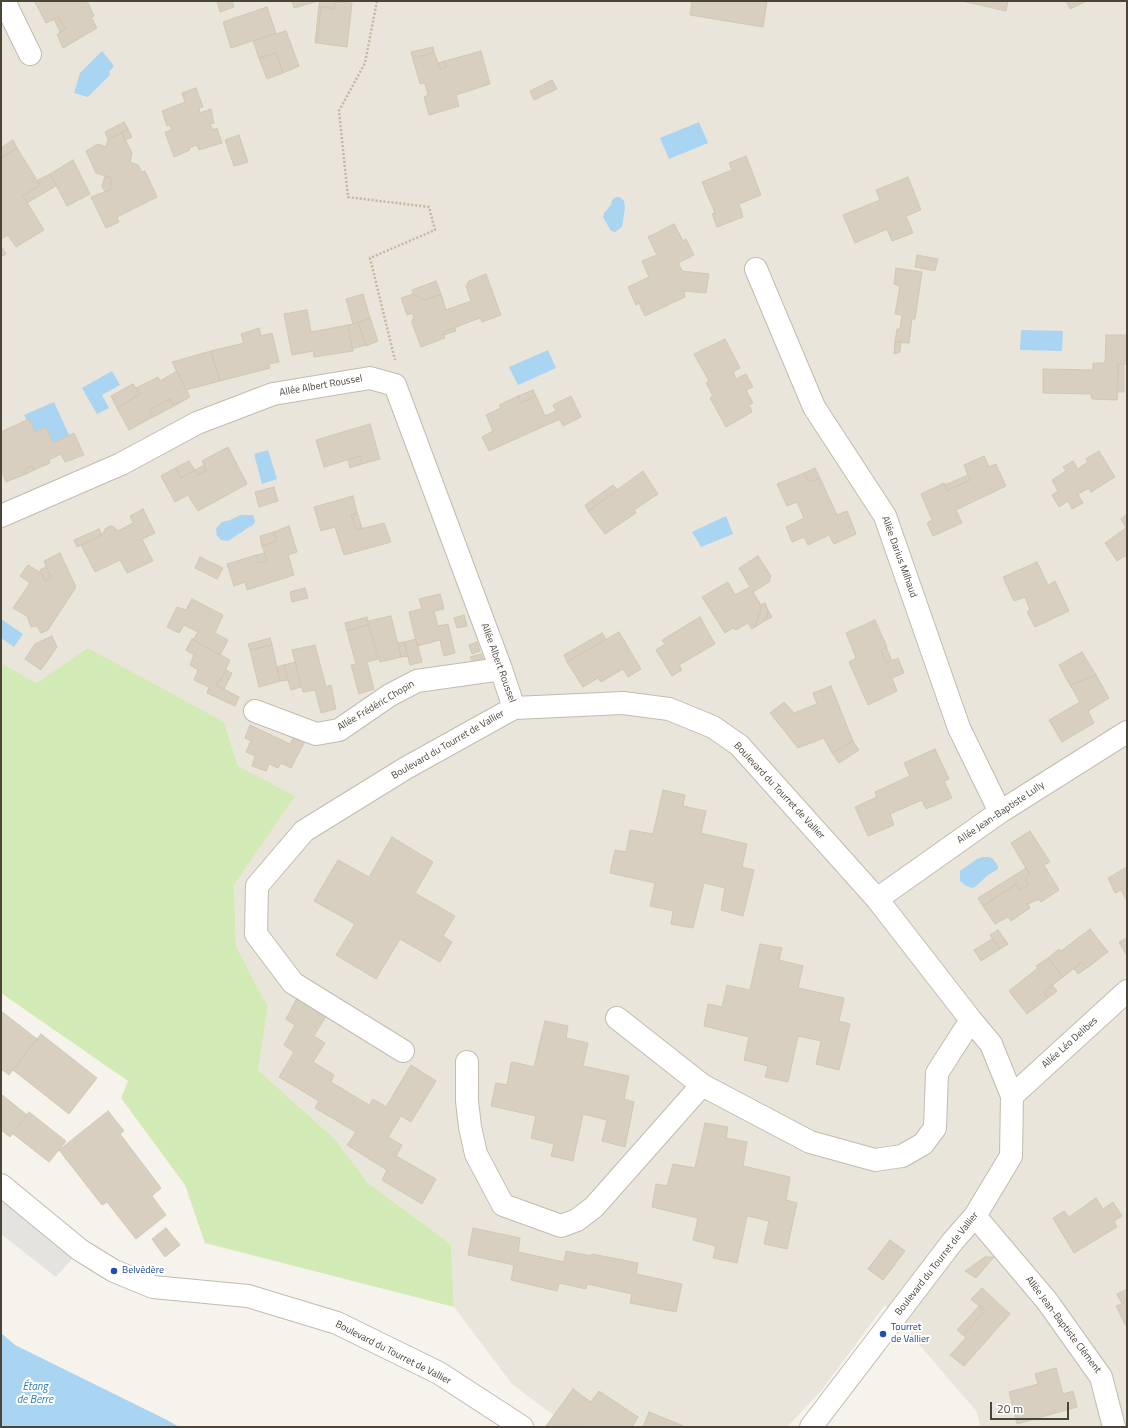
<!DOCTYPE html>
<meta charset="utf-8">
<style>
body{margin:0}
#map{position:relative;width:1128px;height:1428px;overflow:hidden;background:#f6f3ec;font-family:"Titillium Web",sans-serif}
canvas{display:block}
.frame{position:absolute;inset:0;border:2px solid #4b4439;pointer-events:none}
.scale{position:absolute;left:990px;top:1402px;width:79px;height:18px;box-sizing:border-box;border:2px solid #4b4439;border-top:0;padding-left:5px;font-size:12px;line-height:14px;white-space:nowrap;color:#4b4439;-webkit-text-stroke:3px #fff;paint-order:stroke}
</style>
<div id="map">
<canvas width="1128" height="1428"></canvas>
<div class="frame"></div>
<div class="scale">20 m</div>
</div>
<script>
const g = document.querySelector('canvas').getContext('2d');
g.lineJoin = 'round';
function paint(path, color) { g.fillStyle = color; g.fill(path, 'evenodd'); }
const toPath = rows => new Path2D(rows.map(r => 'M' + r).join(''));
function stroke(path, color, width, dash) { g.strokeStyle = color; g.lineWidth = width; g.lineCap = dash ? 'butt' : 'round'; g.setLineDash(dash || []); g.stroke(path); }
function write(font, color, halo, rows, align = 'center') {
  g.font = font + ' "Titillium Web",sans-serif'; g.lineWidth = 4; g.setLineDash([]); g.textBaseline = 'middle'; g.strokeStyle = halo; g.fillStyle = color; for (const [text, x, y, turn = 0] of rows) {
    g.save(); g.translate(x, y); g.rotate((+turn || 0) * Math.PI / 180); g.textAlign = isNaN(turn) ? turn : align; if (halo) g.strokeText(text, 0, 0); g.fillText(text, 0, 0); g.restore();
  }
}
paint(toPath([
 [1,1,1127,1,1127,1427,980,1427,977,1412,885,1305,821,1391,787,1427,569,1427,512,1384,454,1307,451,1244,368,1183,335,1139,258,1070,268,1007,236,946,234,885,294,796,238,766,224,722,37,683,1,663]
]), '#eae5da');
paint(toPath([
 [88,648,224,722,238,766,295,796,234,885,236,946,268,1007,258,1070,335,1139,368,1183,451,1244,454,1307,205,1243,185,1185,121,1098,128,1081,1,993,1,663,37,683]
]), '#d2eab5');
paint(toPath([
 [1,1185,80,1250,56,1277,1,1234]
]), '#e5e3e0');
paint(toPath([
 [102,51,114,66,109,72,110,75,88,97,74,93,80,73],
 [699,122,708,143,669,159,660,138],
 [616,197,620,197,624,201,625,208,622,227,615,232,611,231,603,217,604,213,611,205,612,200],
 [1021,330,1063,331,1062,351,1020,350],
 [548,350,556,368,518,385,509,367],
 [112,371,120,385,102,395,109,408,97,414,82,388],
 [54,402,69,435,53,443,46,427,35,432,29,420,27,421,24,415],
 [268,450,277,479,262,484,254,454],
 [241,515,253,515,255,521,254,524,228,541,221,540,217,536,216,529,218,526,222,522,230,520],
 [726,516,733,534,701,547,692,532],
 [1,619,23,634,14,647,1,638],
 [983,857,989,857,993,859,998,866,998,869,988,875,975,887,973,888,966,886,960,881,960,871,977,859],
 [1,1333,15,1345,169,1421,179,1427,1,1427]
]), '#a9d4f2');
const building = toPath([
 [37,1,87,1,94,16,91,17,97,28,63,48,57,34,65,29,59,17,46,23,35,2,37,1],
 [217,1,232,1,234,7,220,12,217,1],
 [292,1,318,1,294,8,292,1],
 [320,1,341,1,341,2,335,2,334,9,319,6,320,1],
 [692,1,767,1,763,27,690,15,692,1],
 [962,1,1008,1,1006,11,962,1],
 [1066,1,1087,1,1070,9,1066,1],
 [335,2,352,3,347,47,317,43,321,7,334,9,335,2],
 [319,6,321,7,317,43,315,43,319,6],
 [267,7,276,33,231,48,223,22,267,7],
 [59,17,65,29,60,32,54,19,59,17],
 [286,31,299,66,283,73,276,53,259,58,253,41,286,31],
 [433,47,434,52,413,59,411,52,433,47],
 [481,51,490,84,456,95,459,106,429,115,424,97,428,95,425,83,420,84,413,59,434,52,440,69,446,67,445,61,481,51],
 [276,53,283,73,267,79,259,58,276,53],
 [445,61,446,67,440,69,438,63,445,61],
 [552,80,557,89,534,100,530,91,552,80],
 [196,88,203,107,199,108,200,113,211,109,214,123,210,124,213,130,217,128,222,143,199,150,197,145,189,148,190,150,174,157,165,132,172,130,170,125,167,126,162,111,185,102,182,93,196,88],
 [124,122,128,129,108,139,105,132,124,122],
 [128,129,132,137,125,140,122,133,128,129],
 [122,133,132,153,130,162,138,165,142,172,145,171,157,197,117,217,119,222,106,228,91,197,110,190,112,178,96,173,86,151,98,144,106,147,108,139,122,133],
 [239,135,248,162,234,166,225,140,239,135],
 [13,140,17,148,1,158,1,148,13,140],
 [17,148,40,185,23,196,44,230,16,247,8,235,1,239,1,158,17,148],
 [746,156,761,195,739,204,743,217,717,227,712,214,715,213,702,182,732,170,729,163,746,156],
 [73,160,90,194,67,206,50,174,73,160],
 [50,174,56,186,27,203,23,196,40,185,38,180,50,174],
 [105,176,112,178,110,190,105,192,102,186,105,176],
 [908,177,921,210,906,216,913,233,892,241,887,229,855,243,843,215,880,200,876,190,908,177],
 [674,224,683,241,686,239,694,255,678,263,682,271,709,274,706,293,684,291,685,297,645,316,639,303,636,305,628,287,649,277,642,261,657,255,648,237,674,224],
 [1,246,6,254,1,257,1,246],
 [917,255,938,259,935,271,915,267,917,255],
 [896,268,922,272,915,319,912,319,909,343,895,342,897,329,900,329,902,315,895,314,900,286,894,284,896,268],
 [486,274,501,315,482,322,480,318,443,332,445,338,421,347,412,323,412,320,414,317,412,313,407,315,401,298,413,294,426,300,441,294,446,310,471,301,466,286,469,281,486,274],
 [436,281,441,294,426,300,413,294,412,290,436,281],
 [363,294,370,318,353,324,346,299,363,294],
 [307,310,311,332,348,325,353,351,314,357,313,351,292,355,284,314,307,310],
 [370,318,378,341,366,346,358,323,370,318],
 [358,323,366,345,352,349,348,325,358,323],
 [259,328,261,336,272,333,279,362,269,364,270,368,220,381,211,351,244,343,241,334,259,328],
 [455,328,456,331,444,335,443,332,455,328],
 [1106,335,1127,335,1127,364,1118,364,1117,400,1092,399,1091,394,1043,393,1043,369,1093,370,1093,363,1105,363,1106,335],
 [725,339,740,368,733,372,736,379,746,374,753,387,746,390,753,403,749,405,752,412,726,427,710,398,713,396,706,383,709,381,694,354,725,339],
 [895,342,901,342,900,352,894,354,895,342],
 [211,351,220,381,186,390,172,362,211,351],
 [1118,364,1124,364,1124,392,1117,392,1118,364],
 [177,371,190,397,174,406,170,399,149,410,153,417,129,430,117,408,140,394,136,388,158,377,160,381,177,371],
 [133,384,140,394,117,408,111,396,133,384],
 [533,390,536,396,521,403,518,396,533,390],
 [518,396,521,403,536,396,545,416,556,411,553,405,571,396,581,417,563,426,560,420,558,420,489,451,482,437,493,431,486,415,501,408,499,405,518,396],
 [170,399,174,406,153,417,149,410,170,399],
 [29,419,35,432,46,427,53,443,74,433,84,455,65,462,61,454,49,460,50,463,34,470,32,466,25,469,26,474,6,482,1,470,1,432,29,419],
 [370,424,380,459,362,464,360,456,324,467,316,440,370,424],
 [228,447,247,484,198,511,188,495,175,502,161,476,175,468,181,478,195,470,198,475,207,470,202,461,228,447],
 [1099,451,1115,477,1091,492,1089,488,1078,494,1083,503,1072,509,1068,501,1059,507,1052,495,1058,491,1052,480,1066,471,1063,467,1073,461,1078,469,1088,462,1086,459,1099,451],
 [360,456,362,464,350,468,348,460,360,456],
 [984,456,989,467,996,464,1006,486,956,510,962,523,933,536,927,523,932,520,921,494,944,483,947,491,970,480,964,465,984,456],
 [189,461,195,470,181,478,175,468,189,461],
 [204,465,207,470,198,475,195,470,204,465],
 [32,466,34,470,26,474,25,469,32,466],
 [815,468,820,478,809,482,804,473,815,468],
 [643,471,658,494,634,510,636,513,605,534,588,511,643,471],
 [804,473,809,482,820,478,837,515,847,511,856,534,834,544,829,535,808,545,804,537,792,542,786,527,804,518,797,502,787,506,777,484,804,473],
 [968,475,970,480,947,491,945,485,968,475],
 [613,485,618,490,588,511,585,505,613,485],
 [274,487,278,501,259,507,255,492,274,487],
 [353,496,357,513,351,515,356,530,384,523,391,542,344,555,335,527,321,531,314,507,353,496],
 [143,509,155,533,142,539,153,561,127,573,120,560,95,572,81,545,103,534,104,531,106,528,111,526,114,527,118,531,133,523,130,516,143,509],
 [357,513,362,528,356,530,351,515,357,513],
 [1127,514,1127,559,1125,556,1117,561,1105,543,1126,528,1121,519,1127,514],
 [289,526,297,552,288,555,294,575,247,590,245,582,234,586,227,564,256,555,259,563,267,561,262,546,277,541,274,532,289,526],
 [99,529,102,535,77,547,74,540,99,529],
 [274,532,277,541,262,546,260,536,274,532],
 [60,553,76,587,48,630,41,633,37,626,31,627,27,616,13,608,30,583,20,576,28,565,41,573,45,581,51,577,44,561,60,553],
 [265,553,267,561,259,563,256,555,265,553],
 [758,556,771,576,769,582,753,592,761,605,762,604,755,627,752,629,748,623,736,630,733,628,725,633,702,597,728,582,735,595,750,587,739,568,758,556],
 [200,557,223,568,217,579,195,568,200,557],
 [1037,562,1048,585,1055,581,1069,611,1035,627,1027,612,1030,610,1025,597,1014,601,1003,577,1037,562],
 [46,567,51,577,45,581,40,570,46,567],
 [305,588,308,598,292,602,290,592,305,588],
 [440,594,444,609,434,611,438,626,448,624,455,653,444,656,440,640,417,646,409,612,422,609,419,599,440,594],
 [192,599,223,615,215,633,228,640,220,655,193,640,198,632,184,625,179,633,167,627,177,607,186,610,192,599],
 [765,603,768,610,766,620,755,627,762,604,765,603],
 [768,610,772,617,766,620,768,610],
 [464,615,467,626,457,628,454,618,464,615],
 [391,616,401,657,380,662,368,621,391,616],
 [367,617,368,625,347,631,345,623,367,617],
 [700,617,715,644,679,665,682,670,672,676,656,650,665,644,662,640,700,617],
 [875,620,887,647,881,650,886,663,898,658,904,673,892,678,897,691,868,705,849,662,856,658,846,633,875,620],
 [368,625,378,659,367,662,374,689,359,694,351,665,356,664,347,631,368,625],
 [619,632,641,669,628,677,623,669,601,682,598,678,583,687,567,662,619,632],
 [602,633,606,639,567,662,564,655,602,633],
 [52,636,57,647,41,670,25,659,35,644,52,636],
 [270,638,272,645,250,650,248,644,270,638],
 [192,639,230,660,221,680,219,680,216,685,239,697,235,706,207,693,209,687,194,680,198,670,190,665,194,655,186,650,192,639],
 [416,639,422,662,410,665,404,642,416,639],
 [404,642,408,656,401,657,398,643,404,642],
 [477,642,480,651,472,654,469,645,477,642],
 [272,645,280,681,259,687,250,650,272,645],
 [315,645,326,687,331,685,336,709,321,713,315,690,303,692,292,650,315,645],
 [886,647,892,661,886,663,881,650,886,647],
 [1082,652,1096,675,1070,685,1059,665,1082,652],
 [481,654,484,661,473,662,470,657,481,654],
 [295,662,301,687,291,690,284,665,295,662],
 [284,665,288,680,280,681,277,667,284,665],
 [226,670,232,673,224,689,216,685,219,680,221,680,226,670],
 [1096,675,1109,698,1088,711,1094,723,1062,742,1049,720,1080,702,1070,685,1096,675],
 [831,686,853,741,832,753,824,738,798,748,770,713,784,702,794,713,817,704,813,693,831,686],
 [250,725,290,744,295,735,305,741,291,768,281,763,278,768,269,764,266,771,252,766,255,756,246,752,251,741,245,738,250,725],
 [853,741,859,750,839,763,832,753,853,741],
 [935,749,949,779,944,781,952,798,926,809,922,800,890,814,894,825,868,836,855,807,877,797,875,792,910,776,904,763,935,749],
 [663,790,685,795,683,806,706,811,701,833,747,844,742,867,754,870,743,916,721,910,725,888,704,883,693,928,671,924,673,911,650,906,655,883,610,873,615,850,626,852,630,830,653,834,663,790],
 [1030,831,1050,862,1044,865,1059,890,1041,902,1039,899,1028,904,1030,908,1011,921,1008,917,995,924,983,906,1016,884,1020,890,1028,885,1025,878,1030,875,1011,843,1030,831],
 [392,837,433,862,415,893,455,916,443,936,452,942,440,962,400,939,376,979,336,955,355,924,314,901,338,860,369,877,392,837],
 [1127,867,1127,901,1121,890,1115,893,1108,878,1127,867],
 [1026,868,1030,875,1025,878,1028,885,1020,890,1016,884,983,906,978,898,1026,868],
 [1090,929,1108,952,1087,968,1082,962,1063,977,1048,958,1059,949,1061,951,1090,929],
 [998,930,1008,944,1000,949,990,935,998,930],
 [1127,938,1127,956,1119,942,1127,938],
 [992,939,1000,949,981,961,974,950,992,939],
 [760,944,782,948,779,960,803,966,798,988,844,998,839,1021,850,1024,839,1070,816,1064,821,1041,798,1036,788,1082,765,1077,768,1066,744,1060,749,1037,704,1026,708,1004,722,1007,727,985,750,990,760,944],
 [1048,958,1063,977,1044,992,1048,998,1027,1014,1009,991,1038,968,1036,966,1048,958],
 [1082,962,1087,968,1078,974,1074,969,1082,962],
 [1052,985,1057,991,1048,998,1044,992,1052,985],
 [297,998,326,1016,314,1036,325,1043,313,1062,334,1075,331,1082,369,1105,373,1099,386,1107,411,1065,436,1081,411,1122,401,1116,388,1137,402,1145,396,1156,436,1179,422,1204,382,1180,387,1170,347,1145,356,1132,315,1108,319,1101,279,1077,294,1052,284,1045,295,1025,286,1019,297,998],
 [1,1011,37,1039,9,1075,1,1069,1,1011],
 [545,1021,568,1026,566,1038,588,1043,583,1066,629,1076,624,1099,634,1102,625,1147,602,1141,607,1120,583,1114,573,1161,551,1156,554,1144,531,1138,536,1116,491,1106,496,1083,507,1085,511,1063,513,1062,534,1067,545,1021],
 [41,1034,97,1078,69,1114,13,1070,41,1034],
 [1,1094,27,1115,10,1137,1,1130,1,1094],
 [108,1111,124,1131,120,1134,161,1188,152,1196,166,1215,136,1239,107,1202,102,1205,59,1150,108,1111],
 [29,1112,66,1141,49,1162,12,1133,29,1112],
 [705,1123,728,1127,726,1138,747,1142,743,1166,790,1177,786,1200,797,1203,787,1249,764,1244,769,1221,747,1216,737,1263,713,1258,716,1246,693,1240,698,1218,652,1207,656,1184,667,1186,673,1164,695,1168,705,1123],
 [1096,1198,1103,1209,1113,1202,1122,1216,1114,1221,1117,1227,1074,1253,1053,1218,1064,1211,1069,1217,1096,1198],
 [166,1228,180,1245,165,1257,152,1239,166,1228],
 [473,1228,520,1238,518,1252,564,1262,566,1251,591,1256,592,1254,638,1263,636,1274,682,1284,676,1312,630,1303,632,1294,587,1284,586,1289,559,1283,557,1291,511,1280,514,1265,468,1255,473,1228],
 [890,1240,905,1251,883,1280,868,1269,890,1240],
 [985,1257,994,1257,976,1278,965,1271,985,1257],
 [982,1288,1010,1314,964,1366,950,1355,966,1338,963,1335,985,1311,971,1299,982,1288],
 [1127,1289,1127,1328,1116,1306,1122,1304,1117,1294,1127,1289],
 [979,1306,985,1311,963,1335,957,1330,979,1306],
 [1056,1368,1063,1394,1073,1391,1077,1407,1017,1424,1009,1392,1038,1384,1035,1374,1056,1368],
 [573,1389,591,1402,599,1391,638,1417,632,1427,546,1426,573,1389],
 [649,1412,686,1427,643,1427,649,1412]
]);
paint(building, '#d8cfc1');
stroke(building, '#d3c7b4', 1);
const minor = toPath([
 [4,1,30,54],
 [756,269,814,407,885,516,959,728,1000,812],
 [1,516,121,464,197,423,273,394,370,378,395,385,501,669,514,708],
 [255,711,316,734,339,730,390,695,417,681,501,669],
 [877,899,1000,812,1127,732],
 [617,1018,702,1085,810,1142,875,1160,902,1156,923,1144,935,1128,937,1073,971,1020],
 [403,1051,293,983,256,934,257,886,304,831,406,768,514,708,623,703,669,709,713,727,739,745,877,899,971,1020,991,1044,1012,1096,1011,1156,975,1216,953,1241,811,1427],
 [467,1062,467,1101,470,1127,476,1154,503,1205,561,1226,577,1220,594,1207,702,1085],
 [1012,1096,1127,991],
 [1,1185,80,1250,114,1271,153,1287,248,1296,337,1323,439,1373,522,1427],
 [975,1216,1047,1301,1101,1377,1114,1427]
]);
stroke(minor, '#c2bbae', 24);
stroke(toPath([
 [377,1,365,63,339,111,348,197,429,207,435,230,370,258,395,360]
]), '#c4b79f', 2.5, [2, 2]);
stroke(minor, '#fff', 22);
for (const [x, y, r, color] of [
 [114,1271,4,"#1a4fb4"],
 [883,1334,4,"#1a4fb4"]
]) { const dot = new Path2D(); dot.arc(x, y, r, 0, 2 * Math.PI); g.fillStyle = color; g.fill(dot); stroke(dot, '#fff', 1.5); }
write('10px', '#4b4439', '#fff', [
 ["Allée Albert Roussel",321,386,-10],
 ["Allée Darius Milhaud",899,557,70],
 ["Allée Albert Roussel",498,663,70],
 ["Allée Frédéric Chopin",376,706,-31],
 ["Boulevard du Tourret de Vallier",448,745,-30],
 ["Boulevard du Tourret de Vallier",779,791,47],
 ["Allée Jean-Baptiste Lully",1001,813,-34],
 ["Allée Léo Delibes",1070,1043,-42],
 ["Boulevard du Tourret de Vallier",937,1264,-52],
 ["Allée Jean-Baptiste Clément",1063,1325,53],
 ["Boulevard du Tourret de Vallier",393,1353,27]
]);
write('10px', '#164399', '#fff', [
 ["Belvédère",122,1271],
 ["Tourret",891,1328],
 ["de Vallier",891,1340]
], 'left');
write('italic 11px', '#2e7ab2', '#fff', [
 ["Étang",35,1387],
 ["de Berre",35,1400]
]);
</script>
